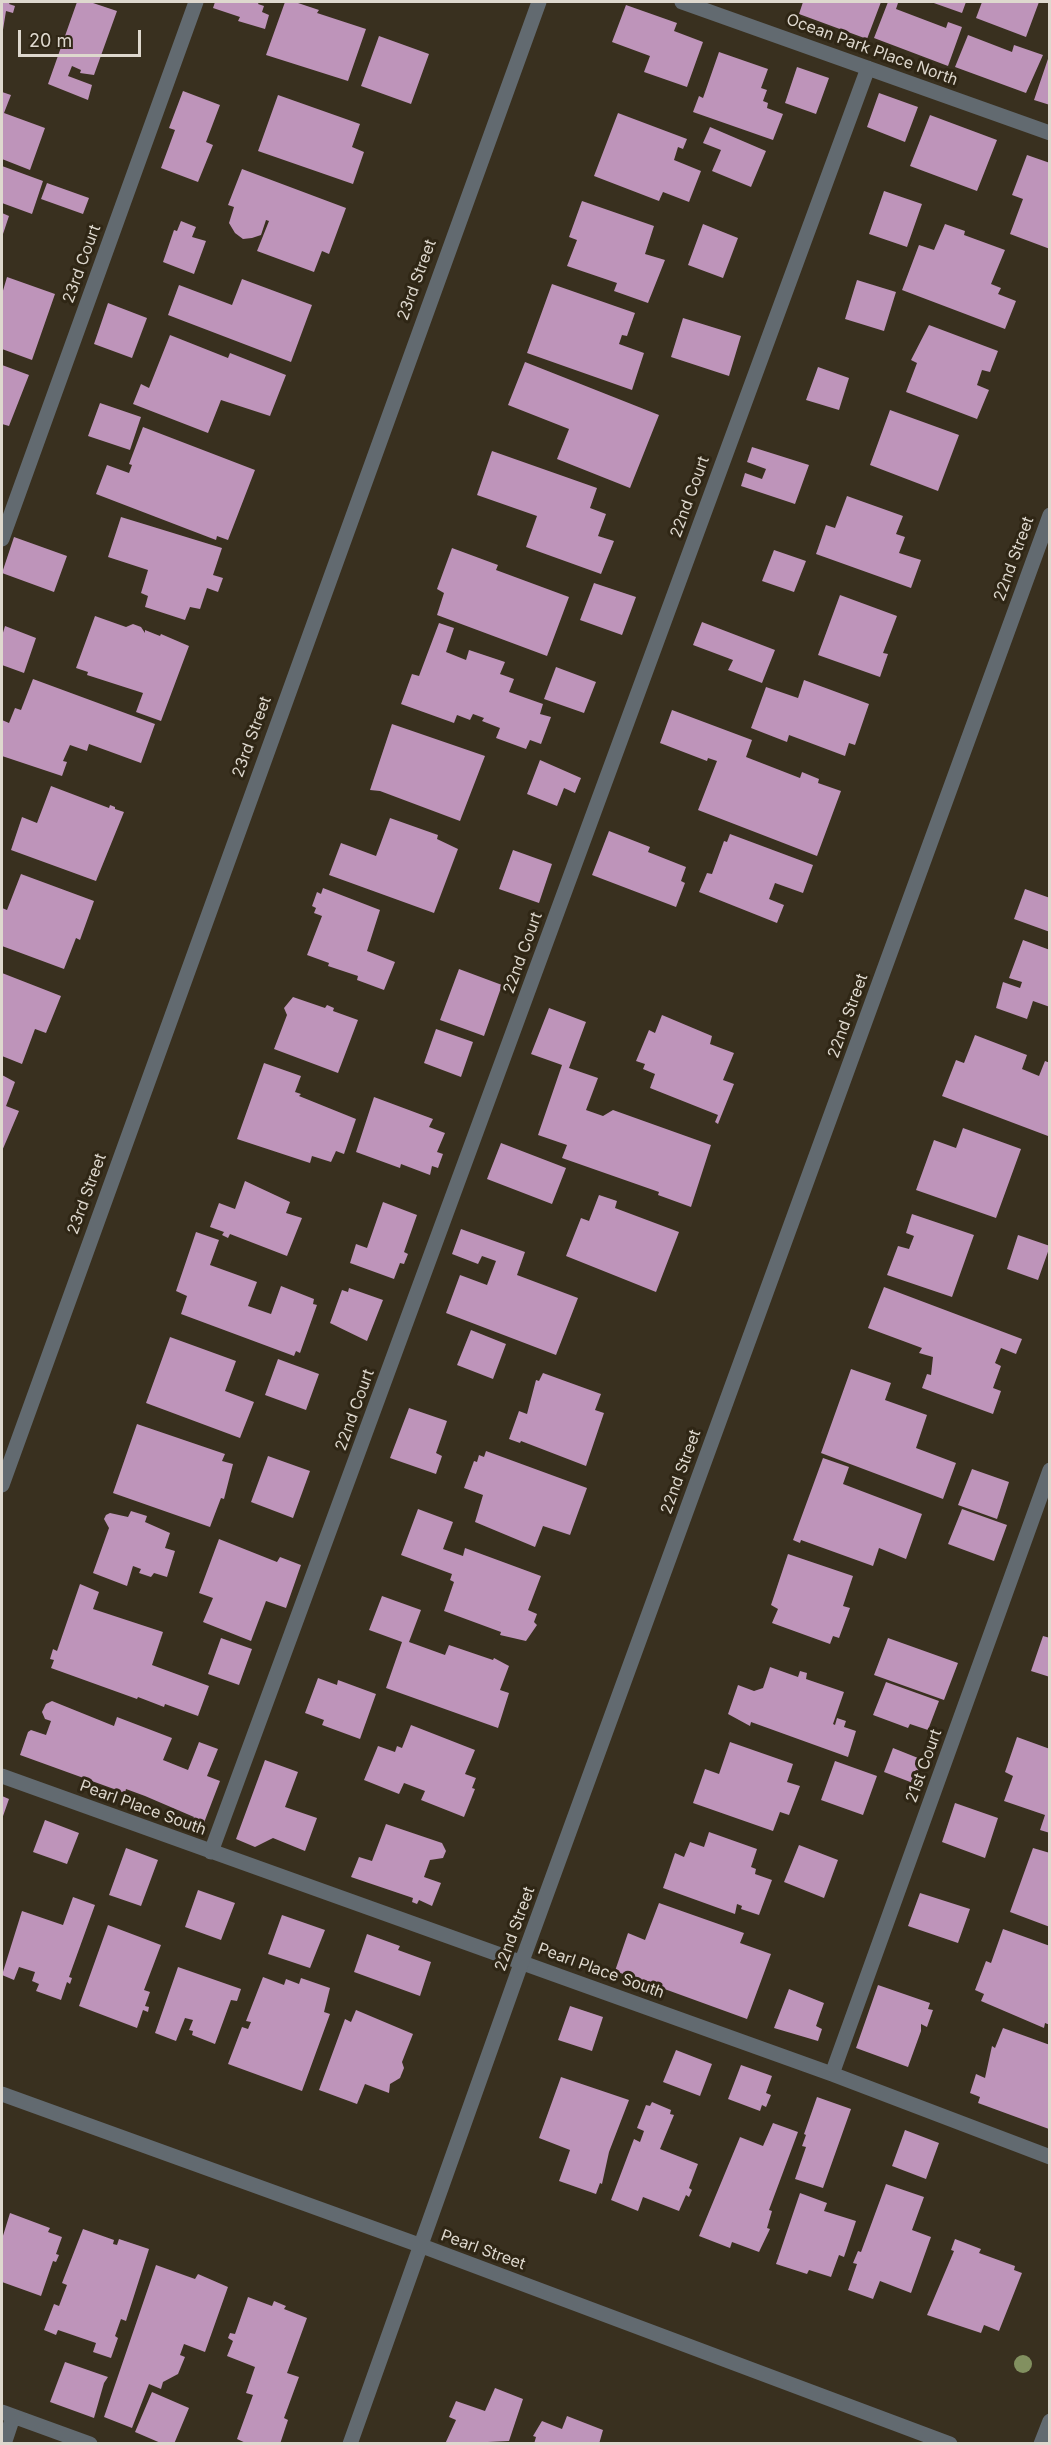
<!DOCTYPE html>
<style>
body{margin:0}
#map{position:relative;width:1051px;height:2445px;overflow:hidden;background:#39301f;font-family:Inter,sans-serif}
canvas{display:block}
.frame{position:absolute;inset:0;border:3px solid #ded8ce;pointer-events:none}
.scale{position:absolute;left:18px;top:30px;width:123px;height:27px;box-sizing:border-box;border:3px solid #ded8ce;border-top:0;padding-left:8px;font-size:18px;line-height:21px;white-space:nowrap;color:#ded8ce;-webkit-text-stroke:4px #2f2615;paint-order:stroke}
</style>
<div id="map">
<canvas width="1051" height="2445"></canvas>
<div class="frame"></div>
<div class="scale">20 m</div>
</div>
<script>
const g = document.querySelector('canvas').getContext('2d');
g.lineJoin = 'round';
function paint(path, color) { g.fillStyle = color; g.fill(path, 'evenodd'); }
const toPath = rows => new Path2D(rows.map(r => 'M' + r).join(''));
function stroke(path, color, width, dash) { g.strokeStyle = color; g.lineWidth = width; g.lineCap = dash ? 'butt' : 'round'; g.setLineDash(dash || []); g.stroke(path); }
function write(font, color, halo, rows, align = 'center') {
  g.font = font + ' Inter,sans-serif'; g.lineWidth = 6; g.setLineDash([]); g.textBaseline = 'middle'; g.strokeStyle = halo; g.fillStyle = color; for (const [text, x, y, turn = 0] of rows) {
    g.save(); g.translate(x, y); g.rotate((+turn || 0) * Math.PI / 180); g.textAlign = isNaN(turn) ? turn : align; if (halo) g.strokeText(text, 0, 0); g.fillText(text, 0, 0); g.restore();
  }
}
paint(toPath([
 [2,2,10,2,9,4,15,6,13,13,6,11,2,36],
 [77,2,90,2,117,11,94,75,80,73,81,70,72,66,68,76,92,85,88,100,48,84],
 [215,2,259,2,258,4,264,6,262,12,269,15,265,29,238,21,240,17,213,8],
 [285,2,295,2,319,10,317,13,366,29,348,81,266,55],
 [803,2,881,2,867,39,799,14],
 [888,2,898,3,896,9,946,28,948,22,962,27,948,66,874,38],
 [931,2,966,2,962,13],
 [982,2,1039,2,1026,37,976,18],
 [626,5,677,23,674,31,703,42,687,87,644,72,650,56,612,42],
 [968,35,1012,52,1014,45,1043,55,1026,93,955,67],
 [379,36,429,54,411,104,361,86],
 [719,52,768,69,761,88,767,90,763,101,768,103,767,108,783,114,773,140,693,112,699,96,703,98],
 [1049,56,1050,56,1050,105,1034,100],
 [797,67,829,78,816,114,785,103],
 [183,91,220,105,206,142,213,145,198,182,161,168,175,130,169,128],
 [2,92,11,95,4,113,45,128,30,170,2,159],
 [879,93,918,107,905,142,867,127],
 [278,95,360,124,352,147,364,152,353,184,258,151],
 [618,113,687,139,683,149,678,147,674,160,701,171,689,202,663,192,659,201,594,176],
 [930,115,997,140,977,191,910,166],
 [710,127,766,151,751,187,712,171,721,150,703,143],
 [1027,155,1050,163,1050,249,1010,234,1023,199,1012,195],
 [2,166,43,181,32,214,2,203],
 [242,169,346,208,329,254,322,251,314,272,257,251,269,221,266,220,261,235,252,238,243,239,235,233,229,223,234,207,228,205],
 [47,183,89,198,83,214,41,199],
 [884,191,922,204,907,247,869,234],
 [582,201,654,226,645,254,665,260,648,303,614,291,617,283,567,266,577,240,569,237],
 [2,213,9,216,2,237],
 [181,221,196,227,192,237,206,241,194,274,163,262,174,230,177,231],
 [703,224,738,238,723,278,688,265],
 [945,224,965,231,964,235,1005,250,991,284,1001,288,998,294,1016,301,1005,329,902,290,919,245,934,250],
 [7,277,55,294,32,360,2,349,2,294],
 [242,279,312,305,291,362,168,315,179,285,232,305],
 [857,280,896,292,884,331,845,319],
 [552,284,635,313,627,336,622,335,619,344,644,353,632,390,527,353],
 [108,303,147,318,132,358,94,344],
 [683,318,741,336,729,376,671,357],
 [929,325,998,351,990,372,982,370,977,385,989,390,977,419,906,392,917,363,911,360],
 [170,335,228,358,230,353,286,375,270,416,221,400,208,433,133,404,141,384,149,388],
 [525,362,659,415,630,488,557,459,569,429,508,405],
 [2,365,29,375,9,426,2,424],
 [818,367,849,378,839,410,806,400],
 [100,403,141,417,130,450,88,436],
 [890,410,959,435,938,491,870,465],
 [143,427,255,470,228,540,217,536,216,540,96,494,107,465,129,473,132,465,129,464],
 [752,447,809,465,795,504,741,486,745,473,762,479,766,469,747,462],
 [492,451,597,488,590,508,606,514,598,536,614,541,601,574,526,547,537,516,477,495],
 [847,496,903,516,896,534,905,537,899,553,921,560,911,588,816,554,826,525,835,528],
 [121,517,222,548,213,575,223,578,218,592,207,588,200,609,190,607,185,620,145,607,148,596,141,593,148,570,108,557],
 [14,537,67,556,54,592,2,573],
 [452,548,498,565,496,570,569,597,547,656,437,615,444,593,437,589],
 [774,550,806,561,794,592,762,581],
 [594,583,636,597,622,635,580,620],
 [840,595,897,616,883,653,888,654,880,677,818,655],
 [95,616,126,627,133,624,141,627,145,633,145,630,160,636,161,634,189,646,161,721,136,712,143,693,87,675,88,672,76,668],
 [702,622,775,650,762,683,728,670,733,660,693,645],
 [439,623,454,628,446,652,466,660,469,650,505,662,500,674,514,679,509,692,543,704,540,714,551,717,541,744,530,740,526,749,496,738,500,728,482,721,484,718,473,714,470,720,457,715,454,723,401,704,412,674,419,676],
 [5,626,36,638,24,673,2,665,2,636],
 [556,667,596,682,584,713,544,699],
 [33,679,155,724,141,763,89,744,87,751,70,745,63,761,67,762,62,776,2,756,2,720,9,723,15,708,21,710],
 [804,680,869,704,855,745,849,743,845,756,789,735,787,742,751,728,766,687,798,698],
 [672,710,752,740,746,757,800,778,802,772,819,779,818,783,841,791,817,856,698,810,717,761,708,758,707,761,660,743],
 [392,724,485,756,460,821,380,791,370,790],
 [540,760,581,778,575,793,564,788,557,806,527,794],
 [51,786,109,808,110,805,115,807,115,809,124,812,96,881,11,850,22,817,37,823],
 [390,818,438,835,437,839,458,849,434,913,329,875,341,843,376,856],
 [609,831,650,847,648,852,686,867,681,881,685,883,676,907,592,875],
 [730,834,813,865,803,893,775,883,769,899,784,905,777,923,699,892,707,873,712,874,724,841,727,842],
 [513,850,552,864,539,903,499,889],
 [21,874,94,901,80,940,76,938,64,969,2,946,2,908,7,910],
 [323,888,380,910,367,951,395,962,384,990,357,980,358,976,328,966,329,963,307,955,322,916,314,913,316,908,312,906,317,892,321,894],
 [1025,889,1050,898,1050,932,1014,919],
 [1023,940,1050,950,1050,1007,1033,1001,1027,1019,996,1008,1003,982,1020,988,1022,982,1009,978],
 [459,969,502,985,484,1036,440,1020],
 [2,973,61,996,46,1033,35,1029,22,1064,2,1056],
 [293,997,325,1008,327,1005,334,1008,333,1011,358,1020,338,1073,274,1049,287,1015,284,1008],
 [549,1008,586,1022,569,1068,598,1078,586,1110,603,1116,613,1110,711,1145,691,1207,658,1195,659,1192,562,1158,567,1145,538,1135,562,1065,531,1054],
 [662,1015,712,1036,710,1044,734,1053,723,1080,734,1084,718,1124,715,1122,718,1115,650,1088,655,1074,643,1069,645,1064,636,1061,649,1030,655,1033],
 [436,1029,473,1042,461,1077,424,1063],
 [975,1035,1027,1055,1022,1069,1039,1076,1045,1061,1050,1063,1048,1136,942,1096,956,1060,964,1063],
 [264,1063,301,1076,295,1092,301,1094,299,1096,356,1119,344,1154,336,1151,331,1162,312,1156,310,1163,237,1139],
 [2,1075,15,1082,6,1106,19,1111,2,1151],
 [374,1097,433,1119,429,1127,445,1133,437,1152,443,1154,438,1168,432,1166,430,1175,401,1164,400,1168,356,1152],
 [963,1128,1021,1149,996,1218,916,1190,934,1140,956,1148],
 [501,1143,566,1168,552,1204,487,1179],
 [245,1181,290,1202,286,1213,302,1218,287,1256,230,1234,228,1238,222,1235,224,1232,210,1227,219,1203,235,1209],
 [599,1195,617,1201,615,1208,679,1232,656,1292,566,1256,581,1218,589,1221],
 [383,1202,417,1215,404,1252,408,1254,404,1264,400,1263,394,1279,350,1263,356,1244,367,1248],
 [912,1214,974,1235,952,1297,887,1275,898,1246,909,1249,914,1236,906,1233],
 [461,1229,525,1252,517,1275,578,1298,556,1355,446,1313,460,1275,487,1285,496,1261,482,1256,478,1264,452,1254],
 [196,1232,219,1240,210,1265,257,1282,248,1306,271,1314,281,1286,314,1299,313,1304,317,1305,300,1353,296,1351,294,1356,181,1314,187,1296,176,1291],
 [1018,1235,1050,1246,1038,1280,1007,1269],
 [884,1287,1022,1339,1016,1354,1001,1348,995,1363,1001,1366,993,1388,1001,1391,993,1414,922,1388,927,1374,931,1375,933,1357,919,1353,922,1348,868,1328],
 [349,1288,383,1300,367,1341,330,1323,342,1290,348,1292],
 [471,1330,506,1344,493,1379,457,1365],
 [170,1337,236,1361,225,1391,254,1402,240,1438,146,1403],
 [278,1359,319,1374,306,1410,265,1395],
 [851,1369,891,1383,885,1400,927,1415,916,1448,956,1463,943,1499,821,1453],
 [543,1373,601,1394,595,1410,604,1413,586,1466,521,1441,520,1443,509,1439,519,1411,527,1414,536,1380,539,1381],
 [409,1408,447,1421,436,1453,442,1456,436,1474,390,1458],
 [137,1424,225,1454,222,1461,233,1464,224,1499,221,1498,210,1527,113,1493],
 [486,1451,587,1488,570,1535,543,1526,535,1547,475,1522,483,1495,464,1488,474,1461,477,1462,479,1455,484,1457],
 [268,1456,310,1471,293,1518,251,1502],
 [823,1458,849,1467,843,1484,922,1514,906,1559,879,1548,873,1566,801,1540,800,1543,793,1540],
 [972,1469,1009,1482,997,1519,958,1505],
 [418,1509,453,1522,443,1549,463,1556,465,1548,541,1576,528,1610,537,1614,534,1622,537,1625,526,1641,500,1635,501,1632,444,1611,454,1582,450,1580,452,1574,401,1555],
 [962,1509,1007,1525,994,1561,948,1544],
 [131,1511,147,1516,145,1522,170,1533,165,1548,175,1551,167,1577,154,1573,151,1577,139,1573,141,1569,133,1566,127,1586,93,1573,109,1528,104,1519,106,1515,110,1513,128,1517],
 [219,1539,277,1562,280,1557,301,1565,286,1608,266,1601,251,1641,203,1622,213,1598,199,1593],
 [788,1554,853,1576,843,1606,850,1608,839,1638,833,1636,830,1644,772,1623,778,1609,771,1605],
 [80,1584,99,1592,93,1609,163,1632,152,1665,209,1686,198,1716,165,1704,164,1707,138,1697,137,1699,51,1668,54,1660,50,1659,53,1649,57,1651],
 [382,1596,421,1610,409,1642,445,1655,449,1645,493,1660,494,1658,509,1666,500,1690,509,1693,498,1728,386,1688,402,1642,369,1630],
 [1043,1636,1050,1638,1050,1677,1031,1671],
 [221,1638,252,1649,239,1685,208,1674],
 [888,1638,958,1663,944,1700,874,1675],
 [770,1667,798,1677,800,1671,807,1673,806,1679,844,1692,833,1724,835,1725,837,1718,846,1721,844,1727,856,1731,848,1757,751,1722,750,1726,728,1714,738,1685,754,1691,763,1688],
 [318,1678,337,1685,338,1680,376,1694,360,1739,322,1725,324,1720,305,1713],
 [886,1682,939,1701,928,1730,910,1724,908,1728,873,1715],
 [52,1701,114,1726,117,1717,172,1738,163,1760,188,1770,199,1742,218,1749,207,1776,220,1781,202,1828,191,1824,194,1817,145,1796,126,1789,125,1793,20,1755,28,1732,31,1730,46,1735,51,1721,45,1719,42,1712,46,1704],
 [411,1725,475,1750,465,1774,476,1778,472,1788,475,1789,464,1817,421,1800,425,1791,404,1783,399,1794,364,1780,378,1746,395,1752,397,1746,402,1748],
 [1017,1737,1050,1749,1050,1833,1040,1830,1045,1815,1004,1801,1013,1776,1005,1772],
 [730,1742,793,1764,787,1782,800,1786,789,1815,780,1812,773,1831,693,1803,705,1769,719,1774],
 [893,1748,923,1760,913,1783,884,1772],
 [265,1760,298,1772,285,1807,317,1818,305,1851,273,1838,255,1847,236,1839],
 [835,1761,877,1776,863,1815,821,1800],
 [2,1796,9,1799,2,1819],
 [955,1803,998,1818,985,1858,942,1842],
 [45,1820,79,1833,67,1864,33,1852],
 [386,1824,442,1843,446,1851,443,1858,430,1860,424,1877,441,1883,432,1906,419,1900,417,1904,412,1902,413,1898,351,1877,359,1857,372,1861],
 [709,1832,757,1849,751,1867,756,1869,755,1874,772,1880,759,1915,741,1909,742,1906,737,1904,735,1914,663,1888,675,1853,684,1857,690,1842,704,1847],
 [799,1845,838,1860,824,1898,784,1882],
 [126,1848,158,1860,141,1906,109,1895],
 [1033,1848,1050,1853,1050,1927,1010,1912],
 [198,1890,235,1903,221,1940,185,1927],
 [920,1893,970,1909,958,1943,908,1926],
 [73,1897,95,1905,69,1977,72,1978,70,1984,67,1982,61,2000,36,1991,39,1984,32,1981,35,1972,19,1967,14,1980,2,1975,22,1911,63,1925],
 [659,1903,744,1933,740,1943,771,1954,747,2019,615,1971,628,1933,645,1940],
 [282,1915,325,1930,310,1968,268,1954],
 [108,1925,161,1945,144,1990,150,1992,145,2006,149,2007,148,2012,143,2010,137,2028,79,2006],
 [1003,1929,1050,1946,1050,2025,1045,2023,1044,2028,981,2001,984,1994,975,1990,986,1961,991,1963],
 [367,1934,400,1946,398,1950,431,1962,420,1996,354,1972],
 [178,1967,241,1989,237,2001,231,2000,215,2044,192,2035,193,2031,189,2030,193,2020,185,2018,176,2041,155,2033],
 [263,1977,284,1985,286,1979,299,1984,301,1978,330,1988,324,2012,330,2014,302,2091,228,2064,242,2027,248,2029,251,2022,246,2021],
 [878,1985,930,2003,928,2009,933,2010,927,2027,921,2024,921,2031,908,2067,856,2048],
 [789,1989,824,2003,816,2026,822,2029,818,2041,774,2028],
 [570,2006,603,2017,592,2051,558,2040],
 [356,2010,413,2034,402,2062,404,2068,400,2078,390,2084,389,2093,365,2084,357,2104,319,2090,345,2019,351,2022],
 [1003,2028,1050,2045,1049,2129,978,2103,980,2097,970,2093,976,2074,985,2078,992,2046,995,2048],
 [676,2050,712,2064,700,2096,663,2082],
 [741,2065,772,2076,766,2093,771,2095,766,2107,762,2105,760,2111,728,2099],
 [561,2077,629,2100,609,2152,602,2184,600,2183,596,2194,559,2181,570,2150,539,2138],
 [817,2097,851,2109,823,2188,795,2179,806,2147,802,2146,806,2135,804,2134],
 [652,2102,671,2110,670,2114,674,2115,660,2149,698,2164,689,2188,692,2190,689,2197,686,2195,679,2211,643,2197,638,2211,611,2200,634,2139,640,2142,644,2131,637,2128,646,2105,650,2106],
 [773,2123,798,2132,769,2210,772,2211,767,2228,770,2229,759,2252,732,2242,730,2248,699,2236,740,2137,763,2146],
 [905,2130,939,2143,926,2179,892,2166],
 [886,2184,924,2197,912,2230,931,2237,911,2293,880,2281,873,2299,848,2290,857,2264,853,2263,858,2251,861,2252],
 [800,2193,827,2203,824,2211,856,2221,844,2257,839,2255,831,2277,809,2270,807,2274,776,2264],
 [10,2213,50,2228,48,2232,62,2237,56,2254,59,2255,56,2262,53,2261,41,2296,2,2282,2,2239],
 [83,2229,114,2240,113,2244,117,2245,119,2239,149,2249,126,2321,121,2319,115,2336,118,2338,111,2358,93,2352,96,2343,58,2330,56,2335,44,2330,54,2304,59,2306,67,2285,62,2283],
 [955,2239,981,2249,979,2253,1015,2266,1014,2270,1022,2273,999,2331,984,2325,981,2333,927,2315,954,2251,951,2250],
 [156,2265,195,2279,198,2274,228,2287,205,2352,184,2344,180,2355,185,2357,178,2374,163,2382,161,2389,149,2384,132,2428,104,2417],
 [248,2297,272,2306,274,2301,286,2306,284,2309,307,2318,287,2373,299,2377,284,2418,288,2420,280,2444,248,2444,237,2439,253,2395,246,2393,255,2367,227,2356,233,2341,228,2338,230,2333,235,2334],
 [65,2362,108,2377,104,2383,94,2418,50,2402],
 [495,2388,523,2399,509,2441,445,2444,456,2420,449,2417,456,2401,485,2411],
 [152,2392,189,2408,174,2444,163,2444,135,2432],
 [567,2416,603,2430,599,2444,534,2444,536,2437,533,2436,542,2421,562,2429]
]), '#be94ba');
stroke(toPath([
 [682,2,1050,133],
 [2,539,196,2],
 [2,1776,832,2074,1050,2157],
 [211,1852,868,68],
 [832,2074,1050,1470],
 [2,2412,90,2444],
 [4,2444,13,2417]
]), '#626a70', 15);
stroke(toPath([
 [2,1485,539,2],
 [2,2094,422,2246,950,2444],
 [350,2444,522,1961,1050,515],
 [1041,2444,1050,2421]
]), '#626a70', 15);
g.fillStyle = '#829060';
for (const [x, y] of [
 [1023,2364]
]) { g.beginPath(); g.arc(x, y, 9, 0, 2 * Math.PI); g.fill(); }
write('16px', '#ded8ce', '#2f2615', [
 ["Ocean Park Place North",872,50,20],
 ["23rd Court",82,264,-70],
 ["23rd Street",417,280,-70],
 ["22nd Court",690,497,-70],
 ["22nd Street",1014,559,-70],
 ["23rd Street",252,737,-70],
 ["22nd Court",523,953,-70],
 ["22nd Street",848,1016,-70],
 ["23rd Street",87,1194,-70],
 ["22nd Court",355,1410,-70],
 ["22nd Street",681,1472,-70],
 ["21st Court",924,1766,-70],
 ["Pearl Place South",143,1808,20],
 ["22nd Street",515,1929,-70],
 ["Pearl Place South",601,1971,20],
 ["Pearl Street",483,2250,20]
]);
</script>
